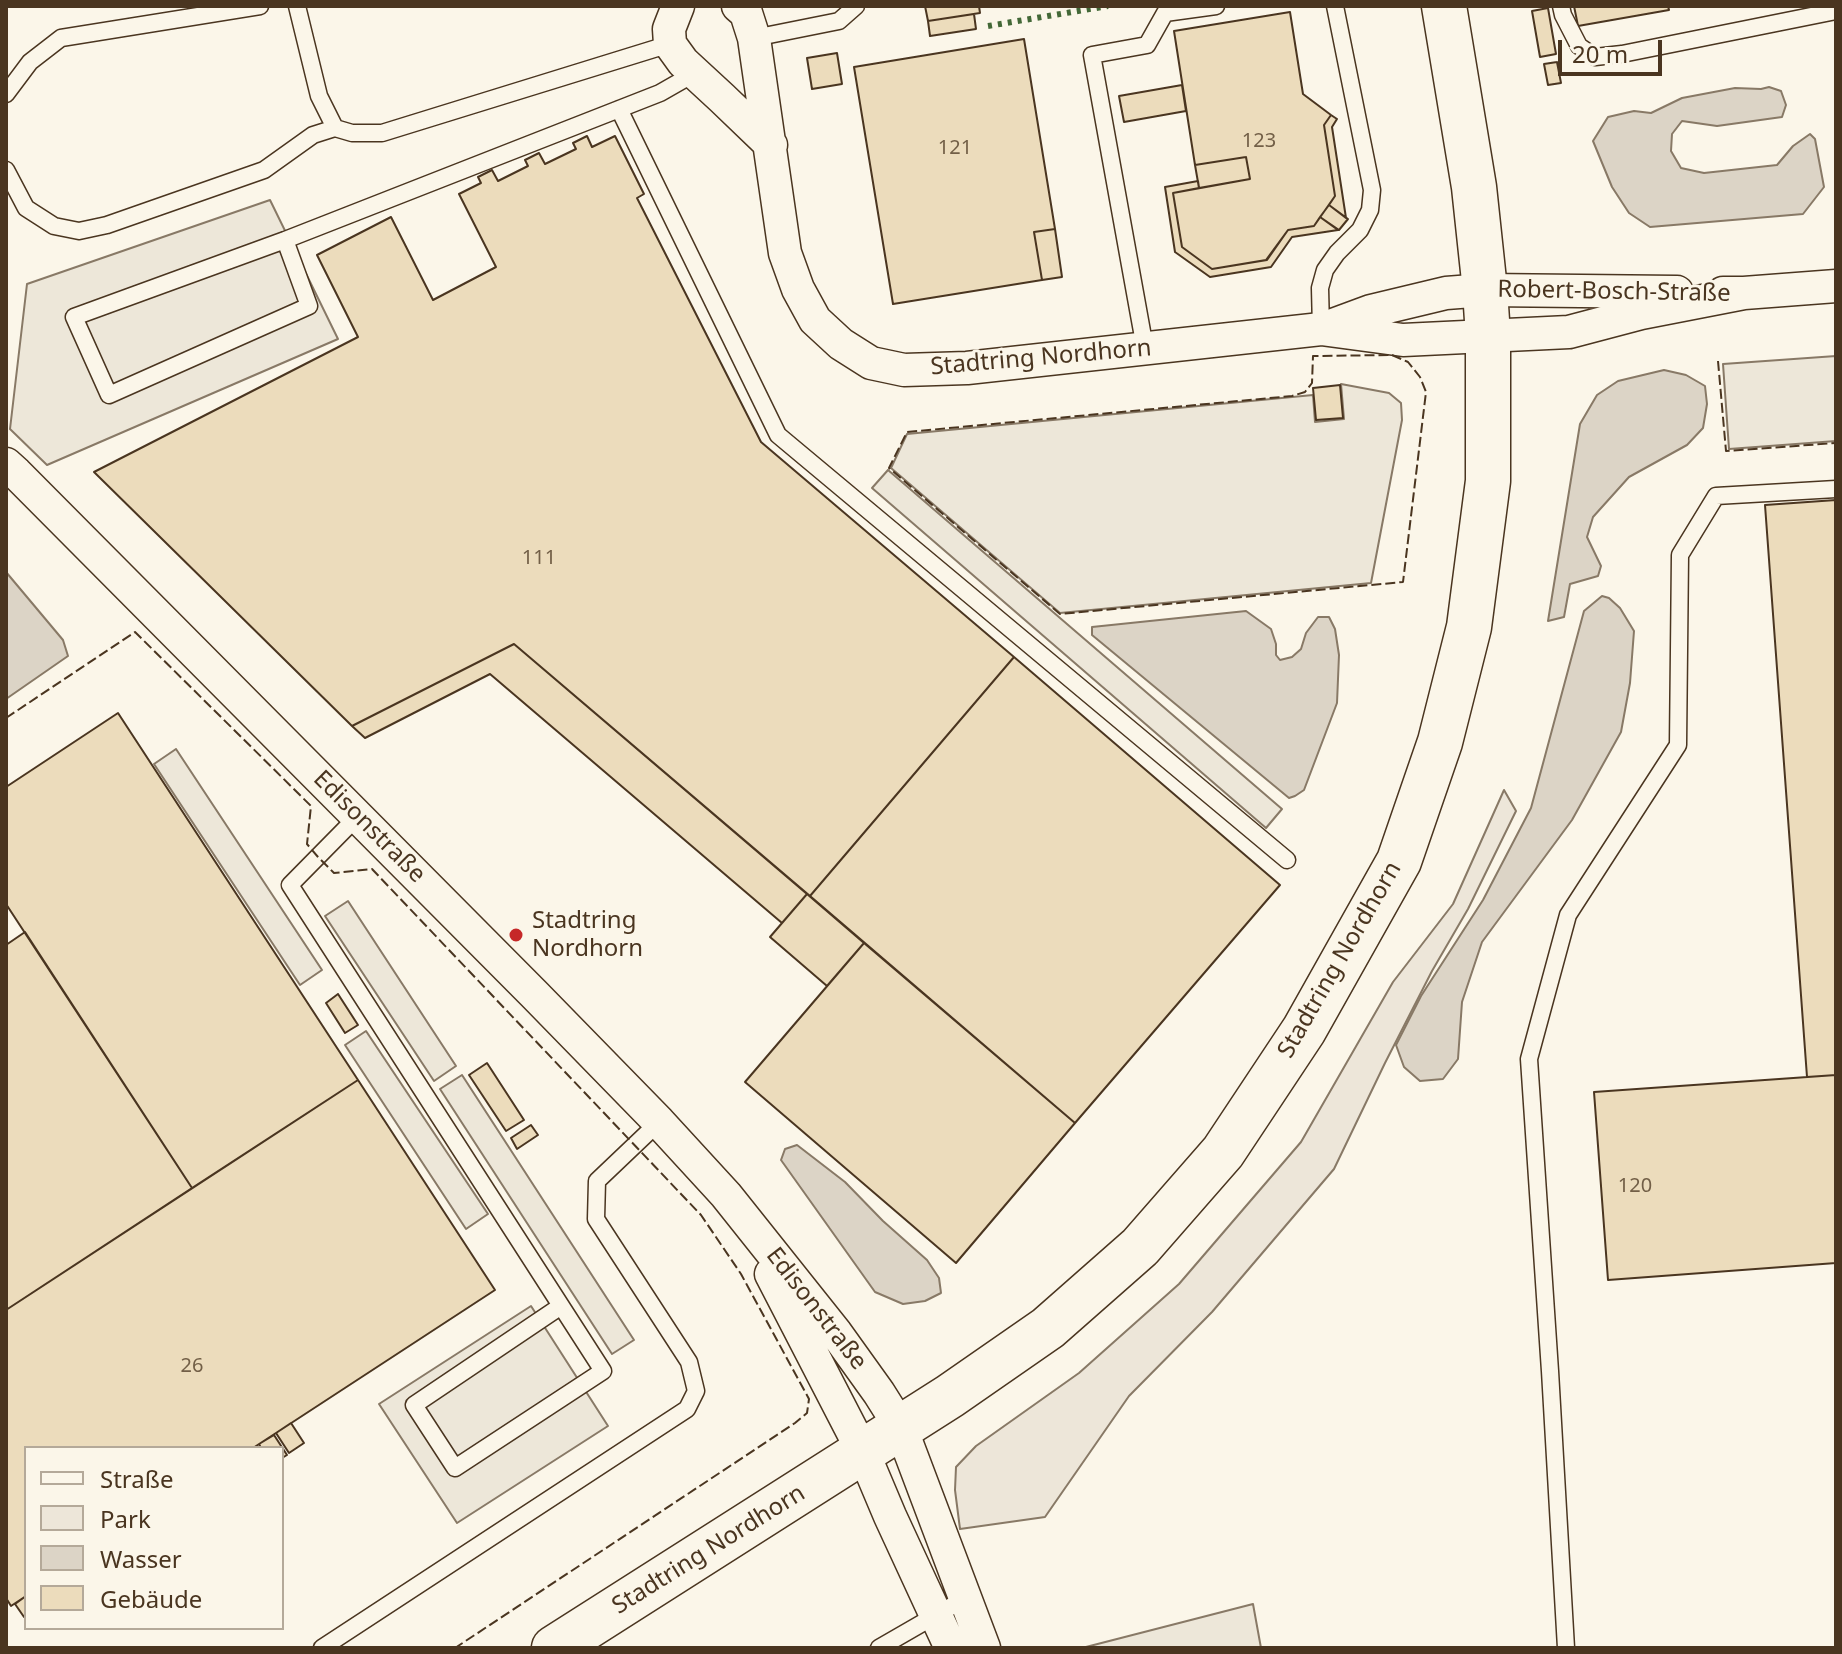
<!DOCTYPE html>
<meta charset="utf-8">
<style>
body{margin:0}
#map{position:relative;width:1842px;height:1654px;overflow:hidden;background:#fbf6e9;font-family:"Noto Sans",sans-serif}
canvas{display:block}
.frame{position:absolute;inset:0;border:8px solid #4a3520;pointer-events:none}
.legend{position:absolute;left:24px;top:1446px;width:260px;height:184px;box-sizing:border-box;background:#fbf6e9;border:2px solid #b4a999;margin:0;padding:10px 14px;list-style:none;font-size:24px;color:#4a3520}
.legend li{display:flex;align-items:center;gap:16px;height:40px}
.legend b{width:40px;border:2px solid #b4a999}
.scale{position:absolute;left:1558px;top:40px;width:104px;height:36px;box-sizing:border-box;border:4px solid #4a3520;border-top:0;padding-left:10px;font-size:24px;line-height:28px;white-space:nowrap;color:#4a3520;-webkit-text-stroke:6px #fbf6e9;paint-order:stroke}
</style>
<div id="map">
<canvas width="1842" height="1654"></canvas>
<div class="frame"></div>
<ul class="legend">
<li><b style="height:10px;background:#fbf6e9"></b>Straße</li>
<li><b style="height:22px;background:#ede6d9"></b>Park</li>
<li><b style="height:22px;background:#dcd4c6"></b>Wasser</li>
<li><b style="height:22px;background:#ecdcbc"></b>Gebäude</li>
</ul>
<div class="scale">20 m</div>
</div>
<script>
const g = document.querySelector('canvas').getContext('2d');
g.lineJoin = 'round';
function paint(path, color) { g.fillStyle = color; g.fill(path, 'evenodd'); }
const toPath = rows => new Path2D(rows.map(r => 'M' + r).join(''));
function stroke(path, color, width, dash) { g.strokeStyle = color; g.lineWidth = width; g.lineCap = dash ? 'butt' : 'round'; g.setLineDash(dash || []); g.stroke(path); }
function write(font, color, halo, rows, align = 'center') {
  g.font = font + ' "Noto Sans",sans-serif'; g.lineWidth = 6; g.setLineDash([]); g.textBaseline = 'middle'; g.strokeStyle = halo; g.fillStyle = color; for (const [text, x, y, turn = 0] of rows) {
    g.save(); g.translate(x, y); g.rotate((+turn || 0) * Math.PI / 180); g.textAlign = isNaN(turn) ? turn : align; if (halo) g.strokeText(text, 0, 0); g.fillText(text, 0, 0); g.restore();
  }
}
const green = toPath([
 [1504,790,1516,811,1468,909,1432,971,1385,1063,1334,1169,1212,1312,1129,1396,1045,1517,960,1529,955,1490,956,1467,976,1446,1079,1373,1179,1284,1301,1142,1393,982,1453,904,1504,790]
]);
paint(green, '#ede6d9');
stroke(green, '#887966', 2);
const parking = toPath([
 [270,200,338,339,47,465,10,429,27,284,270,200],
 [1836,356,1836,441,1729,449,1723,364,1836,356],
 [1341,384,1389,393,1401,403,1402,420,1371,583,1060,613,891,468,907,434,1313,395,1315,422,1344,419,1341,384],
 [888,470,1282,809,1266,828,872,488,888,470],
 [176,749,322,970,300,985,154,764,176,749],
 [348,901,456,1066,434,1081,325,916,348,901],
 [366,1031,488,1214,466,1229,345,1045,366,1031],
 [462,1075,634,1340,612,1354,440,1089,462,1075],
 [531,1306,608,1426,457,1523,379,1404,531,1306],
 [1253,1604,1261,1648,1082,1648,1253,1604]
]);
paint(parking, '#ede7d9');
stroke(parking, '#887966', 2);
const water = toPath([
 [1769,87,1781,91,1786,105,1782,117,1717,126,1682,121,1672,134,1671,151,1681,168,1704,173,1777,165,1793,146,1810,134,1815,139,1824,187,1803,214,1650,227,1629,213,1612,187,1593,141,1608,117,1634,111,1651,113,1682,98,1735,88,1761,89,1769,87],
 [1664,370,1686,375,1705,386,1707,404,1703,428,1687,445,1629,477,1593,517,1587,537,1601,566,1598,576,1570,584,1564,617,1548,621,1580,424,1597,395,1618,381,1664,370],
 [6,572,63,640,68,656,6,699,6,572],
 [1602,596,1609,598,1620,608,1634,631,1630,683,1621,732,1572,820,1482,942,1462,1002,1458,1059,1443,1079,1420,1081,1404,1067,1396,1045,1421,996,1483,900,1531,808,1584,611,1602,596],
 [1246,611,1271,629,1276,644,1276,655,1280,660,1292,657,1301,649,1306,633,1318,617,1329,617,1335,629,1339,655,1337,703,1304,790,1295,796,1289,798,1092,635,1092,627,1246,611],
 [797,1145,845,1182,883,1221,927,1260,939,1278,941,1293,925,1301,903,1304,875,1292,781,1160,785,1149,797,1145]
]);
paint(water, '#dcd4c6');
stroke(water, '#887966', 2);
const building = toPath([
 [925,6,979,6,980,13,928,21,925,6],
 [1574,6,1668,6,1669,10,1578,26,1574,6],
 [1548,8,1556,54,1540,57,1532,11,1548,8],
 [1290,12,1303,94,1331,115,1324,125,1335,196,1314,226,1288,230,1267,260,1212,269,1182,247,1173,193,1250,179,1246,157,1195,165,1174,31,1290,12],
 [974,14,976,29,930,36,928,21,974,14],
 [1024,39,1055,229,1034,232,1042,280,893,304,854,67,1024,39],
 [837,53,842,84,812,89,807,58,837,53],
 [1557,62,1561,83,1548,85,1544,64,1557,62],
 [1182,85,1186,111,1124,122,1119,96,1182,85],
 [1331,115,1337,119,1332,127,1346,218,1329,205,1335,196,1324,125,1331,115],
 [587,136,592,147,615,136,644,194,637,198,761,442,1014,657,810,896,514,644,352,726,94,472,358,337,317,255,391,217,433,300,496,267,459,194,481,183,478,177,492,170,498,181,528,166,525,160,539,153,545,164,576,149,573,143,587,136],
 [1246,157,1250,179,1199,188,1195,165,1246,157],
 [1198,181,1199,188,1173,193,1182,247,1212,269,1266,260,1288,230,1314,226,1320,217,1338,230,1292,237,1271,267,1210,277,1175,252,1165,187,1198,181],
 [1329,205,1348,219,1339,230,1320,217,1329,205],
 [1055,229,1062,277,1042,280,1034,232,1055,229],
 [1340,385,1343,418,1316,420,1313,388,1340,385],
 [1836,500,1836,1075,1807,1077,1765,505,1836,500],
 [514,644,807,894,782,923,490,674,365,738,352,726,514,644],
 [1014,657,1280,885,1075,1123,810,896,1014,657],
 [118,713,358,1080,192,1188,6,904,6,787,118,713],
 [807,894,864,943,827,986,770,937,807,894],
 [25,932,192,1188,6,1310,6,945,25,932],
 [864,943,1075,1123,956,1263,745,1082,864,943],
 [338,994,358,1025,345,1033,326,1003,338,994],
 [487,1063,524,1120,506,1131,469,1075,487,1063],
 [1836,1075,1836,1263,1608,1280,1594,1092,1836,1075],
 [358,1080,495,1290,253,1448,26,1448,26,1596,11,1606,6,1598,6,1310,358,1080],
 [531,1125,538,1135,517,1149,511,1138,531,1125],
 [291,1423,304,1443,289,1453,276,1433,291,1423],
 [274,1435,287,1455,282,1458,282,1448,261,1448,259,1444,274,1435],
 [26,1596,26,1616,24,1617,15,1604,26,1596]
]);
paint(building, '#ecdcbc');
stroke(building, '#4a3520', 2);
const lane = toPath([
 [297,6,319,96,335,128,352,133,382,133,670,44],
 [1561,6,1563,15,1579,46,1595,57,1622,54,1836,11],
 [754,38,839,21,856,6],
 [6,94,30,62,61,38,260,6],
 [619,109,778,435,1287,860],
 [6,170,26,208,54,226,79,231,107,225,264,170,313,135,335,128],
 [285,240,309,306,109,395,74,317,285,240,660,93,695,73],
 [1321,329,1320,288,1325,270,1337,253,1360,230,1370,210,1372,190,1335,6],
 [1145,348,1092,55,1147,45,1165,13,1216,6],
 [358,816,290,885,603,1371,455,1468,414,1405,561,1306],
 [322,1648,687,1409,696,1391,689,1362,596,1219,597,1181,659,1122],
 [879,1648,964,1599],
 [1566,1648,1550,1371,1529,1059,1568,915,1678,745,1680,555,1716,496,1836,489]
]);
const street = toPath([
 [678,6,669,29,670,44,683,62,722,98,771,145],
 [738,6,746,13,754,38,785,253,798,289,815,320,841,344,871,363,904,370,967,368,1321,329,1403,340,1569,332,1641,313,1744,293],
 [1723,293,1744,293,1836,286],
 [1325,328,1371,311,1446,293,1485,290,1677,292],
 [6,464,16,473,535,995,659,1122,726,1195,836,1333,879,1393,901,1428,984,1648],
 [771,1274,863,1452,890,1516,951,1648]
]);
const secondary = toPath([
 [554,1648,950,1396,1048,1328,1140,1247,1223,1152,1304,1030,1399,861,1440,742,1469,627,1488,481,1488,336,1485,290,1474,187,1444,6]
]);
stroke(lane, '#4a3520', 19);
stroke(street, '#4a3520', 35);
stroke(secondary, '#4a3520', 47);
stroke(lane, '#fbf6e9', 16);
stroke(street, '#fbf6e9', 32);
stroke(secondary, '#fbf6e9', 44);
stroke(toPath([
 [988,26,1108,6]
]), '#436837', 6, [4, 6]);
stroke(toPath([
 [1392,355,1408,362,1420,377,1426,392,1403,582,1060,614,889,468,907,432,1292,396,1305,392,1312,383,1313,356,1392,355],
 [1718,361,1726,451,1836,443],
 [6,718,135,632,311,806,307,844,318,857,334,873,372,869,701,1215,741,1274,809,1399,807,1413,795,1423,455,1648]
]), '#4a3520', 2, [10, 4]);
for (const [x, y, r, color] of [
 [516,935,8,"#c62828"]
]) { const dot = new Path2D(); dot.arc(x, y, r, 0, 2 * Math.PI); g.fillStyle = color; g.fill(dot); stroke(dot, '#fbf6e9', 3); }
write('20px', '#725f47', null, [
 ["123",1259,141],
 ["121",955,148],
 ["111",539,558],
 ["120",1635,1186],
 ["26",192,1366]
]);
write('24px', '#4a3520', '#fbf6e9', [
 ["Robert-Bosch-Straße",1614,292,1],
 ["Stadtring Nordhorn",1041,358,-5],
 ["Edisonstraße",369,827,45],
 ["Stadtring Nordhorn",1340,960,-60],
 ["Edisonstraße",816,1309,52],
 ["Stadtring Nordhorn",709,1550,-32]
]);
write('24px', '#4a3520', '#fbf6e9', [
 ["Stadtring",532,921],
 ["Nordhorn",532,949]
], 'left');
</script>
